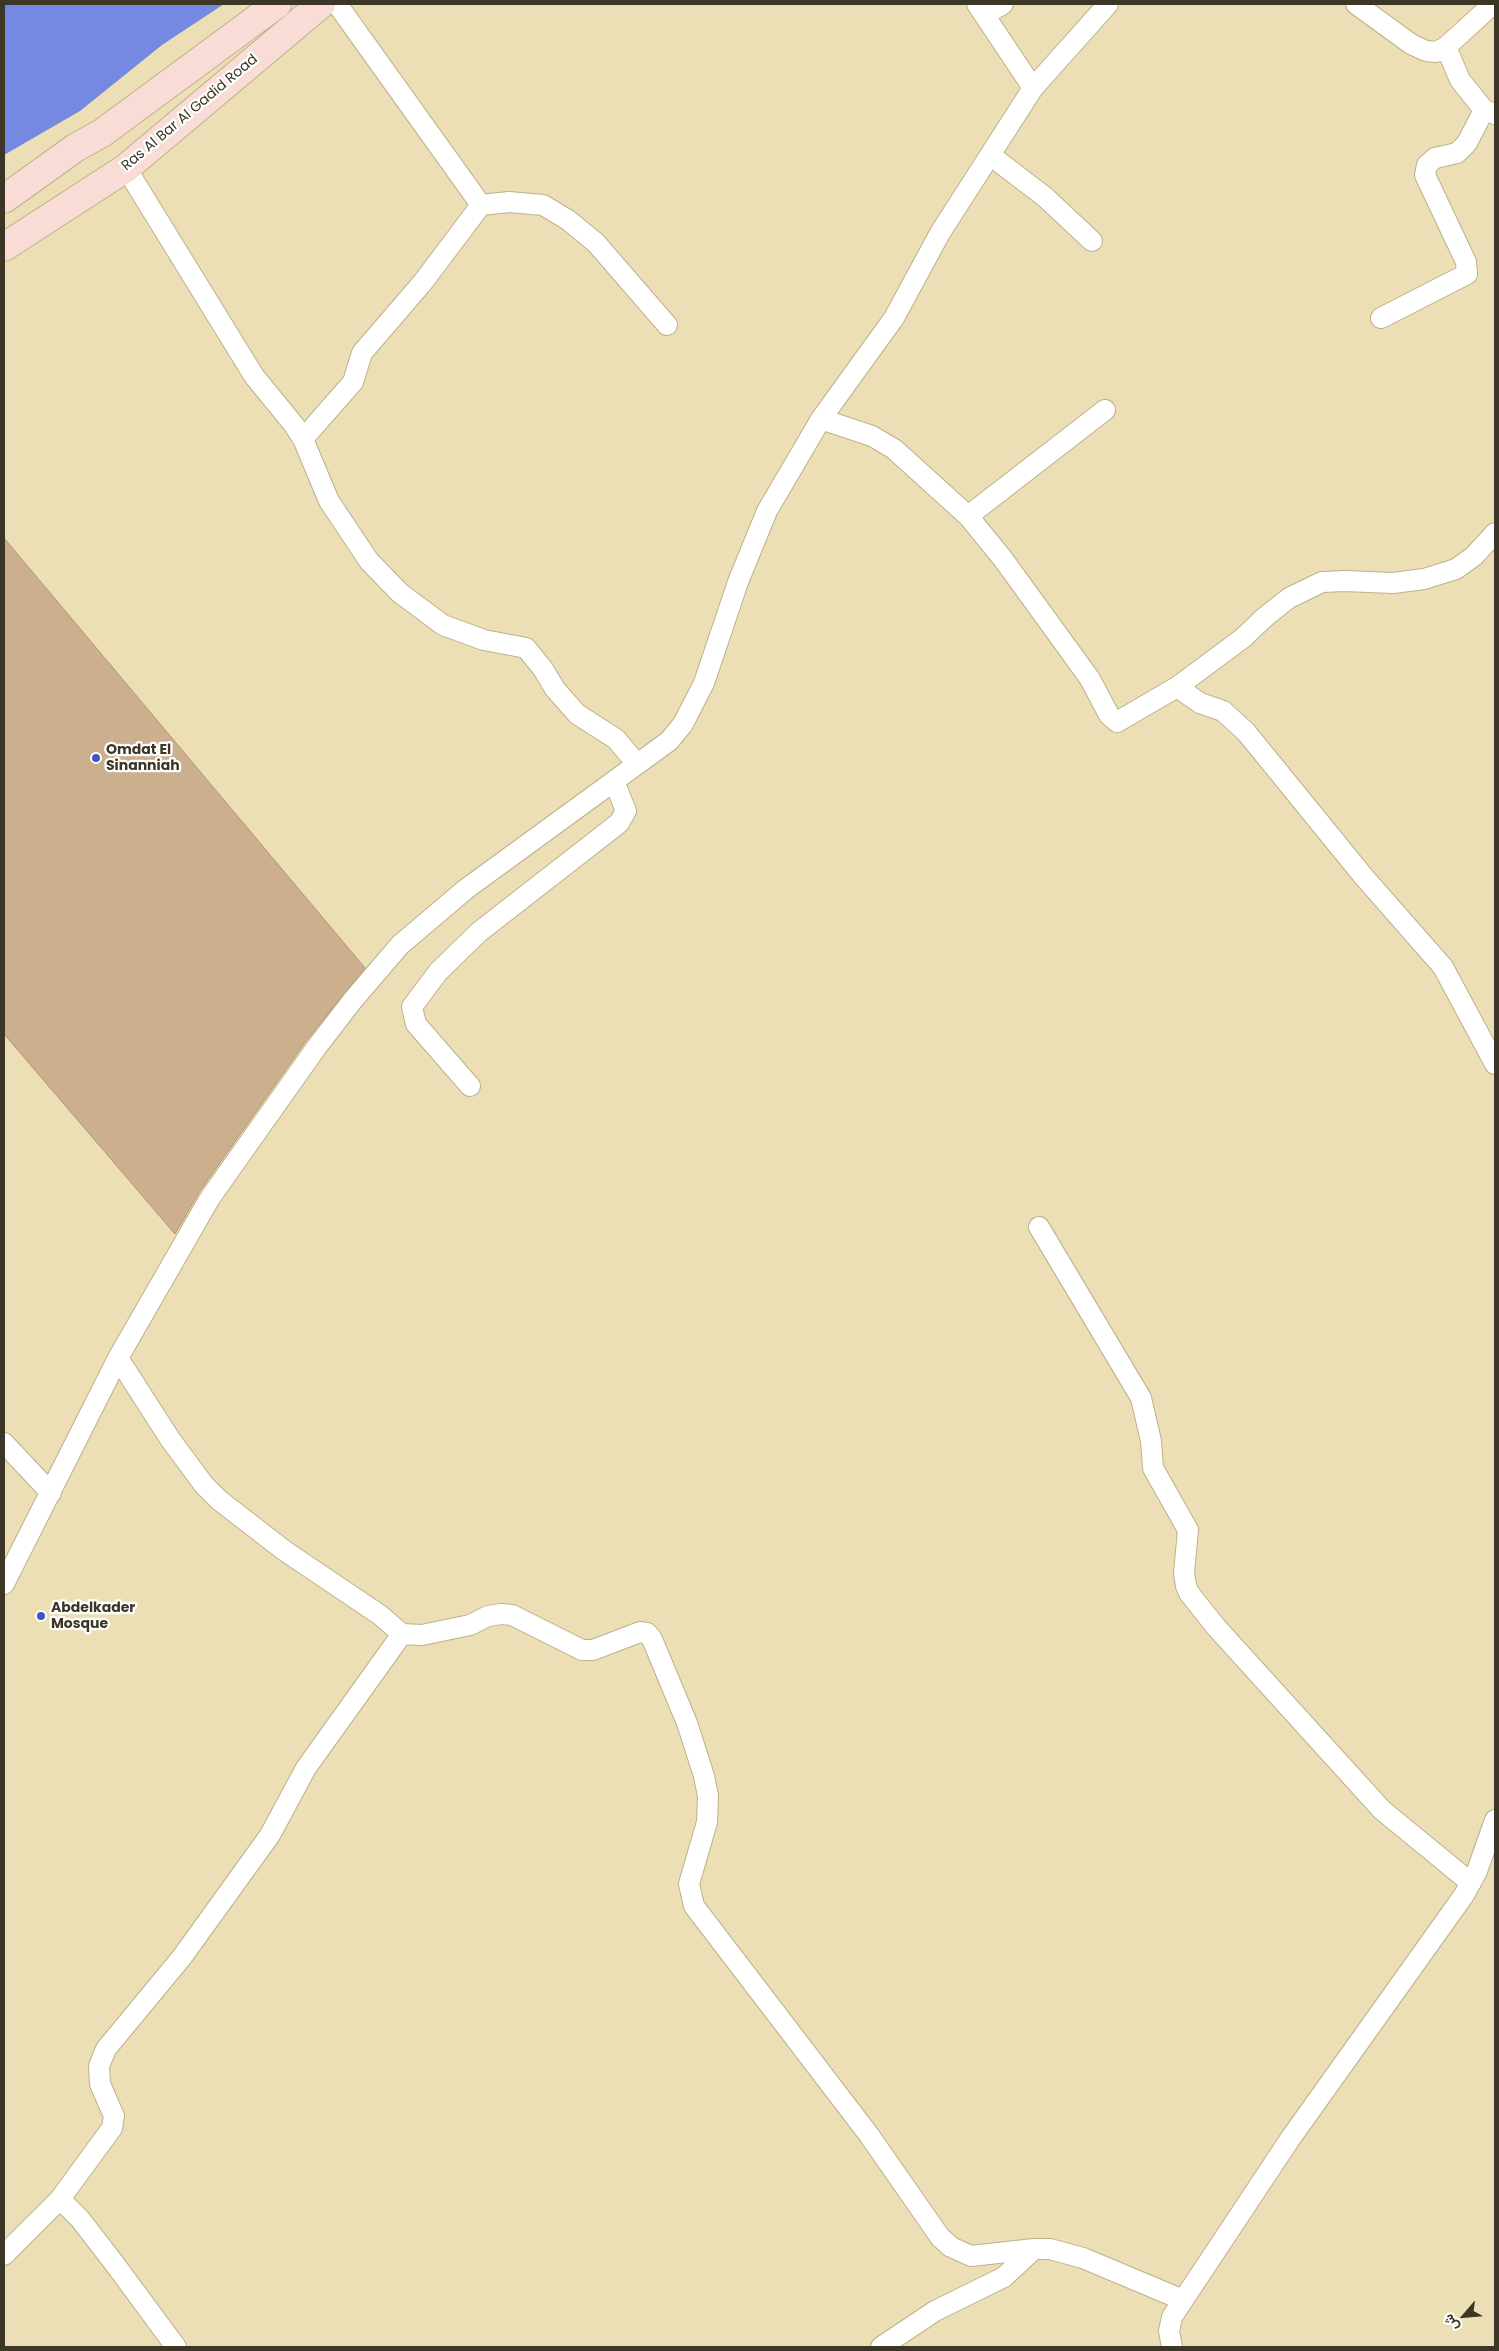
<!DOCTYPE html>
<meta charset="utf-8">
<style>
body{margin:0}
#map{position:relative;width:1499px;height:2351px;overflow:hidden;background:#ecdfb5;font-family:Poppins,Vazirmatn,sans-serif}
canvas{display:block}
.frame{position:absolute;inset:0;border:5px solid #3b3625;pointer-events:none}
.north{position:absolute;left:1439px;top:2291px;width:50px;height:50px;-webkit-text-stroke:4px #fff;paint-order:stroke;rotate:243deg;font-size:14px;font-weight:700;line-height:20px;text-align:center;color:#3b3625}
.north::after{content:'';display:block;margin:auto;width:18px;height:22px;background:#3b3625;clip-path:polygon(50% 0,100% 100%,50% 72%,0 100%)}
</style>
<div id="map">
<canvas width="1499" height="2351"></canvas>
<div class="frame"></div>
<div class="north">ش</div>
</div>
<script>
const g = document.querySelector('canvas').getContext('2d');
g.lineJoin = 'round';
function paint(path, color) { g.fillStyle = color; g.fill(path, 'evenodd'); }
const toPath = rows => new Path2D(rows.map(r => 'M' + r).join(''));
function stroke(path, color, width, dash) { g.strokeStyle = color; g.lineWidth = width; g.lineCap = dash ? 'butt' : 'round'; g.setLineDash(dash || []); g.stroke(path); }
function write(font, color, halo, rows, align = 'center') {
  g.font = font + ' Poppins,sans-serif'; g.lineWidth = 4.5; g.setLineDash([]); g.textBaseline = 'middle'; g.strokeStyle = halo; g.fillStyle = color; for (const [text, x, y, turn = 0] of rows) {
    g.save(); g.translate(x, y); g.rotate((+turn || 0) * Math.PI / 180); g.textAlign = isNaN(turn) ? turn : align; if (halo) g.strokeText(text, 0, 0); g.fillText(text, 0, 0); g.restore();
  }
}
paint(toPath([
 [4,4,224,4,162,45,80,111,4,155]
]), '#7689e2');
const building = toPath([
 [4,538,365,968,306,1041,200,1191,175,1234,4,1034,4,538]
]);
paint(building, '#ccb08e');
stroke(building, '#b09573', 1);
const minor = toPath([
 [337,4,481,205],
 [977,4,1033,88],
 [1356,4,1411,44,1426,51,1436,52,1446,47,1493,4],
 [984,15,1003,4],
 [1446,47,1460,80,1484,110,1495,114],
 [990,155,1045,197,1092,241],
 [126,168,254,376,294,425,303,439,329,501,369,561,400,593,443,625,484,640,526,648,543,669,555,689,577,714,616,739,637,764],
 [1381,318,1467,274,1466,262,1425,175,1427,165,1435,158,1457,153,1467,143,1484,110],
 [821,419,872,436,894,449,968,516,1003,559,1090,679,1109,715,1117,722,1177,687,1243,638,1265,617,1289,598,1322,582,1345,581,1393,583,1424,579,1456,569,1474,556,1495,533],
 [303,439,353,382,362,353,423,282,481,205,509,202,543,205,568,220,596,243,667,325],
 [968,516,1105,410],
 [1177,687,1200,703,1223,711,1246,732,1364,877,1443,967,1495,1064],
 [470,1086,416,1024,412,1007,438,972,479,932,619,823,626,811,614,781],
 [1039,1227,1141,1398,1151,1441,1153,1468,1188,1530,1184,1573,1186,1586,1189,1593,1216,1627,1382,1810,1471,1883],
 [118,1358,170,1439,204,1485,219,1500,285,1551,380,1615,402,1634,422,1635,470,1625,488,1616,501,1614,512,1615,582,1650,593,1650,640,1632,647,1633,652,1639,687,1723,704,1776,708,1796,707,1822,689,1884,694,1906,869,2135,940,2237,951,2247,971,2256,1034,2249],
 [4,1443,51,1493],
 [4,1584,118,1358,210,1198,316,1048,353,1000,400,945,466,889,669,741,683,724,704,683,738,582,767,511,821,419,894,318,940,233,1033,88,1108,4],
 [60,2199,112,2128,114,2116,100,2084,99,2066,106,2049,182,1957,270,1835,306,1768,402,1634],
 [4,2255,60,2199,80,2219,114,2263,176,2347],
 [881,2347,935,2311,1004,2277,1034,2249,1050,2249,1083,2258,1183,2300],
 [1172,2347,1169,2331,1172,2317,1290,2139,1464,1895,1477,1871,1495,1820]
]);
const secondary = toPath([
 [4,199,75,148,102,133,277,4],
 [4,247,126,168,321,4]
]);
stroke(minor, '#bdb189', 22);
stroke(secondary, '#bdb189', 30);
stroke(minor, '#fff', 20);
stroke(secondary, '#fadcd6', 28);
for (const [x, y, r, color] of [
 [96,758,5,"#4552c6"],
 [41,1616,5,"#4552c6"]
]) { const dot = new Path2D(); dot.arc(x, y, r, 0, 2 * Math.PI); g.fillStyle = color; g.fill(dot); stroke(dot, '#fff', 2); }
write('14px', '#3b3625', '#fff', [
 ["Ras Al Bar Al Gadid Road",190,113,-40]
]);
write('bold 14px', '#3b3625', '#fff', [
 ["Omdat El",106,750],
 ["Sinanniah",106,766],
 ["Abdelkader",51,1608],
 ["Mosque",51,1624]
], 'left');
</script>
